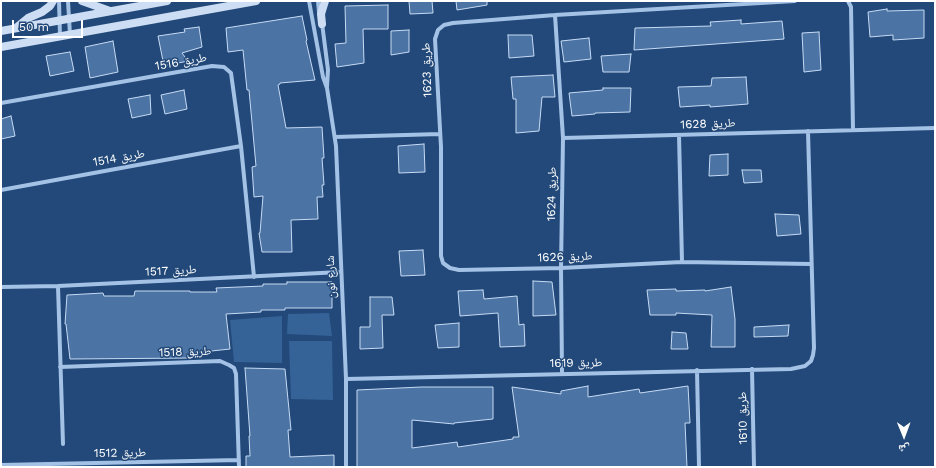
<!DOCTYPE html>
<meta charset="utf-8">
<style>
body{margin:0}
#map{position:relative;width:936px;height:468px;overflow:hidden;background:#224979;font-family:"Work Sans","Noto Naskh Arabic",sans-serif}
canvas{display:block}
.frame{position:absolute;inset:0;border:2px solid #fff;pointer-events:none}
.north{position:absolute;left:884px;top:416px;width:40px;height:40px;-webkit-text-stroke:3px #224979;paint-order:stroke;rotate:179deg;font-size:11px;font-weight:700;line-height:16px;text-align:center;color:#fff}
.north::after{content:'';display:block;margin:auto;width:14px;height:18px;background:#fff;clip-path:polygon(50% 0,100% 100%,50% 72%,0 100%)}
.scale{position:absolute;left:12px;top:20px;width:71px;height:18px;box-sizing:border-box;border:2px solid #fff;border-top:0;padding-left:5px;font-size:12px;line-height:14px;white-space:nowrap;color:#fff;-webkit-text-stroke:3px #224979;paint-order:stroke}
</style>
<div id="map">
<canvas width="936" height="468"></canvas>
<div class="frame"></div>
<div class="north">ش</div>
<div class="scale">50 m</div>
</div>
<script>
const g = document.querySelector('canvas').getContext('2d');
g.lineJoin = 'round';
function paint(path, color) { g.fillStyle = color; g.fill(path, 'evenodd'); }
const toPath = rows => new Path2D(rows.map(r => 'M' + r).join(''));
function stroke(path, color, width, dash) { g.strokeStyle = color; g.lineWidth = width; g.lineCap = dash ? 'butt' : 'round'; g.setLineDash(dash || []); g.stroke(path); }
function write(font, color, halo, rows, align = 'center') {
  g.font = font + ' "Work Sans","Noto Naskh Arabic",sans-serif'; g.lineWidth = 3; g.setLineDash([]); g.textBaseline = 'middle'; g.strokeStyle = halo; g.fillStyle = color; for (const [text, x, y, turn = 0] of rows) {
    g.save(); g.translate(x, y); g.rotate((+turn || 0) * Math.PI / 180); g.textAlign = isNaN(turn) ? turn : align; if (halo) g.strokeText(text, 0, 0); g.fillText(text, 0, 0); g.restore();
  }
}
paint(toPath([
 [329,313,332,336,287,334,288,314],
 [282,316,282,363,234,362,230,320],
 [289,341,332,341,333,400,291,399]
]), '#356397');
const building = toPath([
 [409,1,432,1,433,13,410,14,409,1],
 [456,1,487,1,487,5,457,10,456,1],
 [388,5,388,29,363,29,364,63,337,67,335,44,346,43,345,6,388,5],
 [887,9,887,11,924,10,924,38,893,40,893,35,870,37,868,12,887,9],
 [302,16,307,40,306,41,315,80,280,83,280,84,278,85,286,128,322,127,324,158,322,158,324,185,322,185,323,197,317,197,318,219,291,220,292,252,262,252,259,233,260,233,263,196,254,197,252,167,256,166,249,90,247,90,243,50,228,52,226,28,302,16],
 [741,20,741,24,782,21,784,39,634,50,635,28,711,26,710,22,741,20],
 [199,27,202,47,182,53,188,61,164,66,158,36,185,32,184,29,199,27],
 [409,30,409,52,391,55,391,31,409,30],
 [819,32,821,70,804,72,802,33,819,32],
 [508,35,532,35,534,56,509,58,508,35],
 [589,38,591,59,564,62,561,41,589,38],
 [113,41,118,72,90,78,85,47,113,41],
 [70,52,74,71,50,76,46,56,70,52],
 [631,54,629,72,603,72,601,56,631,54],
 [553,75,555,97,542,97,539,131,516,133,516,99,513,99,511,77,553,75],
 [746,77,748,104,710,107,710,105,680,107,678,87,711,86,712,78,746,77],
 [603,88,631,88,630,112,595,113,595,114,572,116,569,93,603,90,603,88],
 [184,90,187,109,165,114,161,95,184,90],
 [150,95,151,114,132,118,128,99,150,95],
 [11,116,15,136,1,139,1,119,11,116],
 [424,144,425,172,399,173,398,146,424,144],
 [728,154,728,175,709,176,710,155,728,154],
 [742,170,761,170,762,182,744,183,742,170],
 [775,214,799,215,801,234,777,236,775,214],
 [423,250,425,275,401,276,399,251,423,250],
 [533,281,552,282,556,315,533,316,533,281],
 [287,282,332,282,332,308,285,308,285,310,261,310,261,312,226,314,230,349,193,353,193,358,70,359,66,324,65,324,67,295,103,293,104,296,134,296,135,291,190,291,190,292,217,292,216,288,263,286,263,284,287,284,287,282],
 [731,287,735,319,735,347,711,347,712,315,676,313,676,315,650,315,647,290,676,289,676,291,705,290,705,291,731,287],
 [483,290,484,299,517,296,519,325,524,324,525,346,500,347,498,313,460,316,458,291,483,290],
 [370,297,392,297,394,315,382,315,383,348,360,349,360,327,370,327,370,297],
 [459,323,459,347,438,348,435,325,459,323],
 [789,325,788,336,754,337,754,327,789,325],
 [672,332,686,333,688,349,671,349,672,332],
 [245,368,285,369,291,430,288,430,290,457,334,455,334,467,246,467,246,456,250,456,249,436,250,436,245,368],
 [588,386,588,397,639,389,640,393,688,386,690,423,685,423,687,467,357,467,357,390,421,387,493,387,493,419,454,423,454,424,412,420,412,448,457,442,458,447,513,439,513,437,519,437,512,387,561,394,561,391,588,386]
]);
paint(building, '#4b73a3');
stroke(building, '#c7dbf4', 1);
stroke(toPath([
 [59,1,60,36],
 [68,1,70,35],
 [309,1,323,77,327,88,336,146,346,379,346,467],
 [318,1,319,12],
 [795,1,555,15,453,23,444,25,438,30,435,39,441,147,441,256,443,263,450,268,459,270,561,268,682,262,811,264],
 [848,1,851,7,853,130],
 [555,15,563,138,561,268,562,373],
 [322,23,328,70,327,87],
 [1,103,212,66,224,67,231,73,241,146,254,277],
 [679,135,682,262],
 [335,137,440,134],
 [563,138,935,128],
 [1,190,241,146],
 [58,286,63,444],
 [1,287,58,286,341,272],
 [60,367,220,361,229,365,234,368,236,374,239,467],
 [752,369,754,467],
 [697,370,699,467],
 [346,379,791,369,805,366,811,361,813,355,814,348,808,131],
 [1,465,239,460]
]), '#a4c2e5', 4);
stroke(toPath([
 [82,1,110,11],
 [322,24,321,14,325,1],
 [17,27,28,18,42,12,50,6,53,1],
 [1,31,167,1],
 [1,47,256,1]
]), '#cddef4', 8);
write('12px', '#fff', '#224979', [
 ["طريق 1516",181,62,-10],
 ["طريق 1623",427,70,-92],
 ["طريق 1628",708,124,-2],
 ["طريق 1514",119,158,-10],
 ["طريق 1624",552,194,-89],
 ["طريق 1626",565,257,-2],
 ["طريق 1517",171,271,-3],
 ["شارع نون",331,277,-92],
 ["طريق 1518",185,352,-2],
 ["طريق 1619",576,363,-1],
 ["طريق 1610",743,418,-91],
 ["طريق 1512",120,453,-1]
]);
</script>
